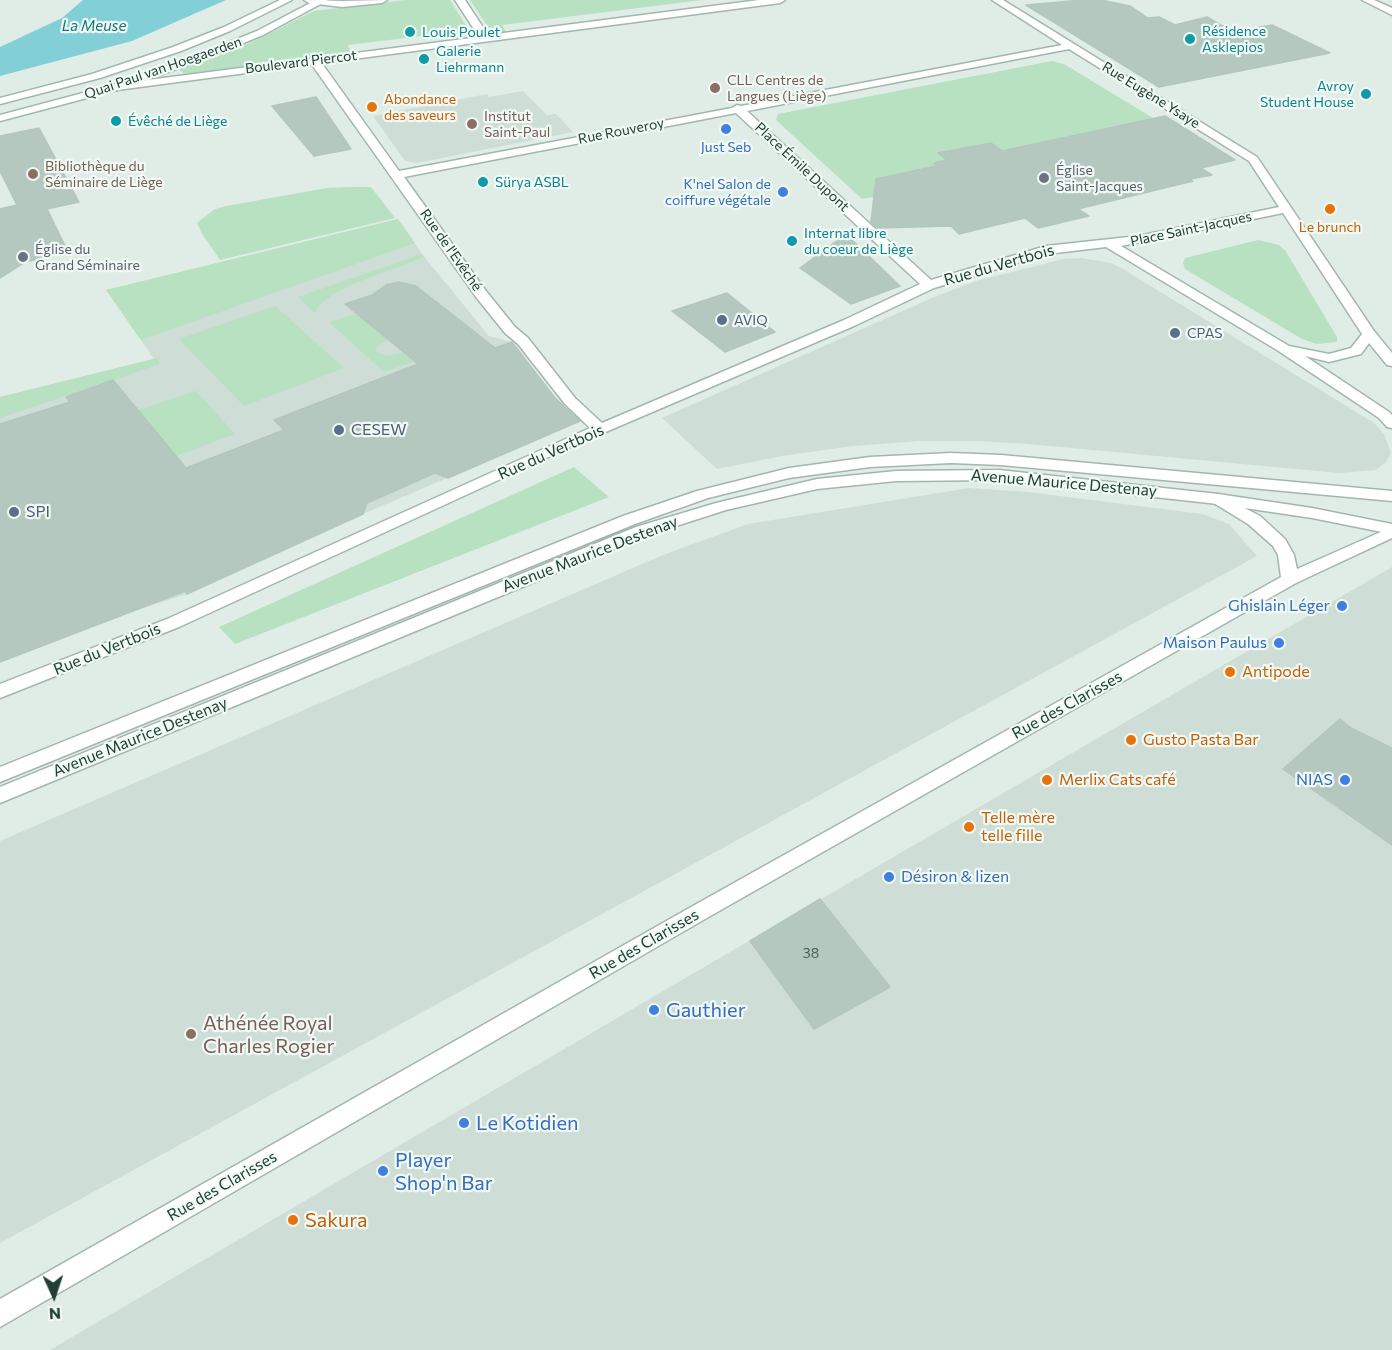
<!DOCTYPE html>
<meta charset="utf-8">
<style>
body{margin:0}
#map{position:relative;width:1392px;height:1350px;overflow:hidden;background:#e0ede7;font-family:Commissioner,sans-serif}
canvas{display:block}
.north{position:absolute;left:24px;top:1266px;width:60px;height:60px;-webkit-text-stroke:4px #f1f9f5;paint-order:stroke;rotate:177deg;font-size:16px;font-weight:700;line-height:24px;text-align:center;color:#1f4035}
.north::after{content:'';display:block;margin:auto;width:21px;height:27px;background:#1f4035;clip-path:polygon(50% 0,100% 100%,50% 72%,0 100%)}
</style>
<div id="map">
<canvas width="1392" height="1350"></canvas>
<div class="north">N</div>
</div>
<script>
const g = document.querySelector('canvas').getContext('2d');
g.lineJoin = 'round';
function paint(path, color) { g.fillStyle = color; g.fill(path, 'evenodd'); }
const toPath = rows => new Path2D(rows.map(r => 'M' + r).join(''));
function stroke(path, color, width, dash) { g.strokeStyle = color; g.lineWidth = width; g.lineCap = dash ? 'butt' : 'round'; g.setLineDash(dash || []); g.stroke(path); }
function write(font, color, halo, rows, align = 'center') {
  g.font = font + ' Commissioner,sans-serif'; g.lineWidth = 4.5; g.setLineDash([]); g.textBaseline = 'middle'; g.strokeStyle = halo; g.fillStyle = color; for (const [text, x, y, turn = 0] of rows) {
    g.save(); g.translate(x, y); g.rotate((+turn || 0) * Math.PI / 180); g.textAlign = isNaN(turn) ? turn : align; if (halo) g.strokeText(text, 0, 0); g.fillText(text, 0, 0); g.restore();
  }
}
paint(toPath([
 [523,91,547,115,556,114,573,132,417,163,405,161,373,116,487,94,489,97],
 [398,219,422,254,489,336,512,342,529,364,519,368,564,406,578,422,363,514,187,594,140,609,0,662,0,397,154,359,106,290],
 [1081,258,1111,263,1123,269,1374,423,1384,434,1391,453,1386,462,1376,470,1339,473,1028,444,977,441,920,441,853,446,782,456,717,469,662,418,932,298,976,281,1063,259],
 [969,488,1028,492,1202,514,1229,524,1257,556,0,1243,0,841,663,555,748,524],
 [1392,567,1392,1350,50,1350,706,966]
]), '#ceddd6');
paint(toPath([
 [405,0,450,0,470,32,457,38,454,32,348,45,350,52,184,74,180,70,250,43,314,11],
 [470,0,702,0,502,25,506,32,499,32,490,30],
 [1052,61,1064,64,1153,118,1002,151,990,143,939,153,948,160,934,163,937,166,889,176,886,195,862,199,776,120,778,114],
 [350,187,371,187,395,218,220,260,201,232,197,223,215,209,226,206,327,188],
 [398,219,415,243,141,340,106,290],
 [1258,240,1279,245,1285,250,1337,337,1337,342,1317,344,1302,339,1185,269,1183,263,1185,258],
 [422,254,424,257,353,284,332,295,320,304,315,313,298,297],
 [275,306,344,368,244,406,179,339],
 [356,314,388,340,377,346,376,352,387,356,403,353,413,362,384,372,329,322],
 [157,358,160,364,0,418,0,397],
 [196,391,235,434,176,456,138,410],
 [574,467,609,497,235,644,219,627]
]), '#b7e1c0');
paint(toPath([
 [83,0,226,0,132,41,0,76,0,47,62,18]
]), '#82cfd8');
const building = toPath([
 [1082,0,1101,0,1130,6,1148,18,1159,17,1175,25,1207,17,1233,32,1272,25,1330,53,1159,87,1026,5,1082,0],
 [316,97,351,149,314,156,272,106,316,97],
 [1165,116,1235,160,1201,168,1212,175,1190,179,1193,181,1078,209,1089,216,1038,228,1025,218,959,234,951,226,878,228,871,222,876,179,937,166,934,163,947,160,938,153,991,143,1002,151,1165,116],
 [39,128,79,202,47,209,68,252,25,262,0,278,0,209,17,205,0,171,0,136,39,128],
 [846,234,900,286,851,304,800,268,846,234],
 [399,282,416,286,495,348,512,342,555,398,580,421,448,478,435,473,367,503,363,514,187,594,185,591,0,662,0,424,70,402,66,397,113,380,186,468,284,430,274,420,418,364,345,304,372,295,386,285,399,282],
 [727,293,775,332,725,352,672,311,727,293],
 [1340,719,1351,728,1392,748,1392,845,1283,769,1340,719],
 [820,899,890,987,814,1029,750,941,820,899]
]);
paint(building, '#b5c8c0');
stroke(building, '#b2c7bd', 1.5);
const minor = toPath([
 [992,0,1003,0,1257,157,1374,331,1392,353,1392,366,1387,365,1369,343,1361,354,1329,362,1305,356,1389,412,1392,415,1392,428,1387,427,1379,418,1277,350,1106,247,1047,254,934,288,854,326,568,448,179,627,0,698,0,684,167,619,590,428,565,404,518,344,505,333,476,297,310,62,310,58,318,58,399,171,732,108,737,105,741,106,1062,45,992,0],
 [1069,49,1249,161,1279,207,1138,236,1046,246,931,280,747,111,1069,49],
 [736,113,920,284,844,320,602,423,575,398,528,338,515,327,486,291,404,177,736,113],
 [1283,213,1362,334,1351,348,1329,354,1289,346,1121,246,1283,213],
 [1218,494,1260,516,1285,539,1294,555,1297,569,1392,527,1392,538,1296,583,705,919,0,1327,0,1299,691,907,1281,577,1278,555,1273,546,1248,524,1212,502,1210,499,1212,496,1218,494]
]);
const tertiary = toPath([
 [304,0,342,1,387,0,382,3,342,7,309,3,304,0],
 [455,0,465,0,488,35,759,0,785,0,780,3,117,90,112,87,117,84,479,37,455,0],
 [1362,0,1374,0,1392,8,1392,15,1362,0],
 [951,453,1001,455,1392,491,1392,501,1001,465,951,463,870,467,789,478,708,498,635,524,0,782,0,767,623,516,697,491,789,468,870,457,951,453],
 [999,470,1218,494,1312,508,1392,524,1392,534,1312,518,1218,504,999,480,896,481,817,489,726,510,648,535,0,803,0,787,636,527,716,503,817,479,896,471,999,470]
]);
const secondary = toPath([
 [280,0,292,0,230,31,181,51,100,78,0,104,0,98,92,74,173,47,224,27,280,0],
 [316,0,328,0,263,35,202,60,121,89,0,121,0,115,113,85,194,56,257,31,316,0]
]);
stroke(minor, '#a2b6ae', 3);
stroke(tertiary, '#a2b6ae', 3);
stroke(secondary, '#9dbaaf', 3);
paint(minor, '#fff');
paint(tertiary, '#fff');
paint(secondary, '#fff');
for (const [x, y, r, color] of [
 [410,32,6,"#0f9aa8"],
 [1190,39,6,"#0f9aa8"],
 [424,59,6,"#0f9aa8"],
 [715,88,6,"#8d6e63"],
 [1366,94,6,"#0f9aa8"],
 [372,107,6,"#e8710a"],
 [116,121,6,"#0f9aa8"],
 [472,124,6,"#8d6e63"],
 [726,129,6,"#3f7fe0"],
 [33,174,6,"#8d6e63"],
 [1044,178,6,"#6b7280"],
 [483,182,6,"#0f9aa8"],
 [783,192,6,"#3f7fe0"],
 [1330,209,6,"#e8710a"],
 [792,241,6,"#0f9aa8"],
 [23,257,6,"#6b7280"],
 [722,320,6,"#5c6f8a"],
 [1175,333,6,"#5c6f8a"],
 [339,430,6,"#5c6f8a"],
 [14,512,6,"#5c6f8a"],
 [1342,606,6,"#3f7fe0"],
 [1279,643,6,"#3f7fe0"],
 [1230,672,6,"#e8710a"],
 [1131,740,6,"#e8710a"],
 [1047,780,6,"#e8710a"],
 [1345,780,6,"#3f7fe0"],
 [969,827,6,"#e8710a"],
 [889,877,6,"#3f7fe0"],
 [654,1010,6,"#3f7fe0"],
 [191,1034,6,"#8d6e63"],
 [464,1123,6,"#3f7fe0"],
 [383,1171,6,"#3f7fe0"],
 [293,1220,6,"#e8710a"]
]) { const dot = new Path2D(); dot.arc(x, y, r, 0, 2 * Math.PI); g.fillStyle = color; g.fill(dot); stroke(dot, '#f1f9f5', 2); }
write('14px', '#0d838f', '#f1f9f5', [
 ["Résidence",1202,31],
 ["Asklepios",1202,47],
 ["Louis Poulet",422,32],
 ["Galerie",436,51],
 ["Liehrmann",436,67],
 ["Avroy",1354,86,"right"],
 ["Student House",1354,102,"right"],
 ["Évêché de Liège",128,121],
 ["Sürya ASBL",495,182],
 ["Internat libre",804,233],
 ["du coeur de Liège",804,249]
], 'left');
write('14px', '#1f4035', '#f1f9f5', [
 ["Boulevard Piercot",301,62,-7],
 ["Quai Paul van Hoegaerden",163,68,-19],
 ["Rue Eugène Ysaye",1151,95,32],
 ["Rue Rouveroy",621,131,-11],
 ["Place Émile Dupont",802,167,43],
 ["Place Saint-Jacques",1191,229,-12],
 ["Rue de l'Evêché",451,250,55]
]);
write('14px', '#785e54', '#f1f9f5', [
 ["CLL Centres de",727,80],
 ["Langues (Liège)",727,96],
 ["Institut",484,116],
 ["Saint-Paul",484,132],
 ["Bibliothèque du",45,166],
 ["Séminaire de Liège",45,182]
], 'left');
write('14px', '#c56008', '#f1f9f5', [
 ["Abondance",384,99],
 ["des saveurs",384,115],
 ["Le brunch",1330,227,"center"]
], 'left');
write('14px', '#366cbe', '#f1f9f5', [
 ["Just Seb",726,147],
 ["K'nel Salon de",771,184,"right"],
 ["coiffure végétale",771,200,"right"]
]);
write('14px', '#5b616d', '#f1f9f5', [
 ["Église",1056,170],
 ["Saint-Jacques",1056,186],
 ["Église du",35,249],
 ["Grand Séminaire",35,265]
], 'left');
write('14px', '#4e5e75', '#f1f9f5', [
 ["AVIQ",734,320],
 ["CPAS",1187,333]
], 'left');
write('14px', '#446258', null, [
 ["38",811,953]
]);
write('italic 15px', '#127582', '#f1f9f5', [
 ["La Meuse",94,26]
]);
write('16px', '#1f4035', '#f1f9f5', [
 ["Rue du Vertbois",999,265,-16],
 ["Rue du Vertbois",551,452,-24],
 ["Avenue Maurice Destenay",1064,483,5],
 ["Avenue Maurice Destenay",590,554,-21],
 ["Rue du Vertbois",107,649,-22],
 ["Rue des Clarisses",1067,705,-29],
 ["Avenue Maurice Destenay",140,737,-22],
 ["Rue des Clarisses",644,944,-30],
 ["Rue des Clarisses",222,1186,-30]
]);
write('16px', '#4e5e75', '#f1f9f5', [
 ["CESEW",351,430],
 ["SPI",26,512]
], 'left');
write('16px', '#366cbe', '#f1f9f5', [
 ["Ghislain Léger",1330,606],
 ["Maison Paulus",1267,643],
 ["NIAS",1333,780],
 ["Désiron & lizen",901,877,"left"]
], 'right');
write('16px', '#c56008', '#f1f9f5', [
 ["Antipode",1242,672],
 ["Gusto Pasta Bar",1143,740],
 ["Merlix Cats café",1059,780],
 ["Telle mère",981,818],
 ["telle fille",981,836]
], 'left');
write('20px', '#366cbe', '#f1f9f5', [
 ["Gauthier",666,1010],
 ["Le Kotidien",476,1123],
 ["Player",395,1160],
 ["Shop'n Bar",395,1183]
], 'left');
write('20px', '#785e54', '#f1f9f5', [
 ["Athénée Royal",203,1023],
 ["Charles Rogier",203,1046]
], 'left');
write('20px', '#c56008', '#f1f9f5', [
 ["Sakura",305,1220]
], 'left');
</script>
